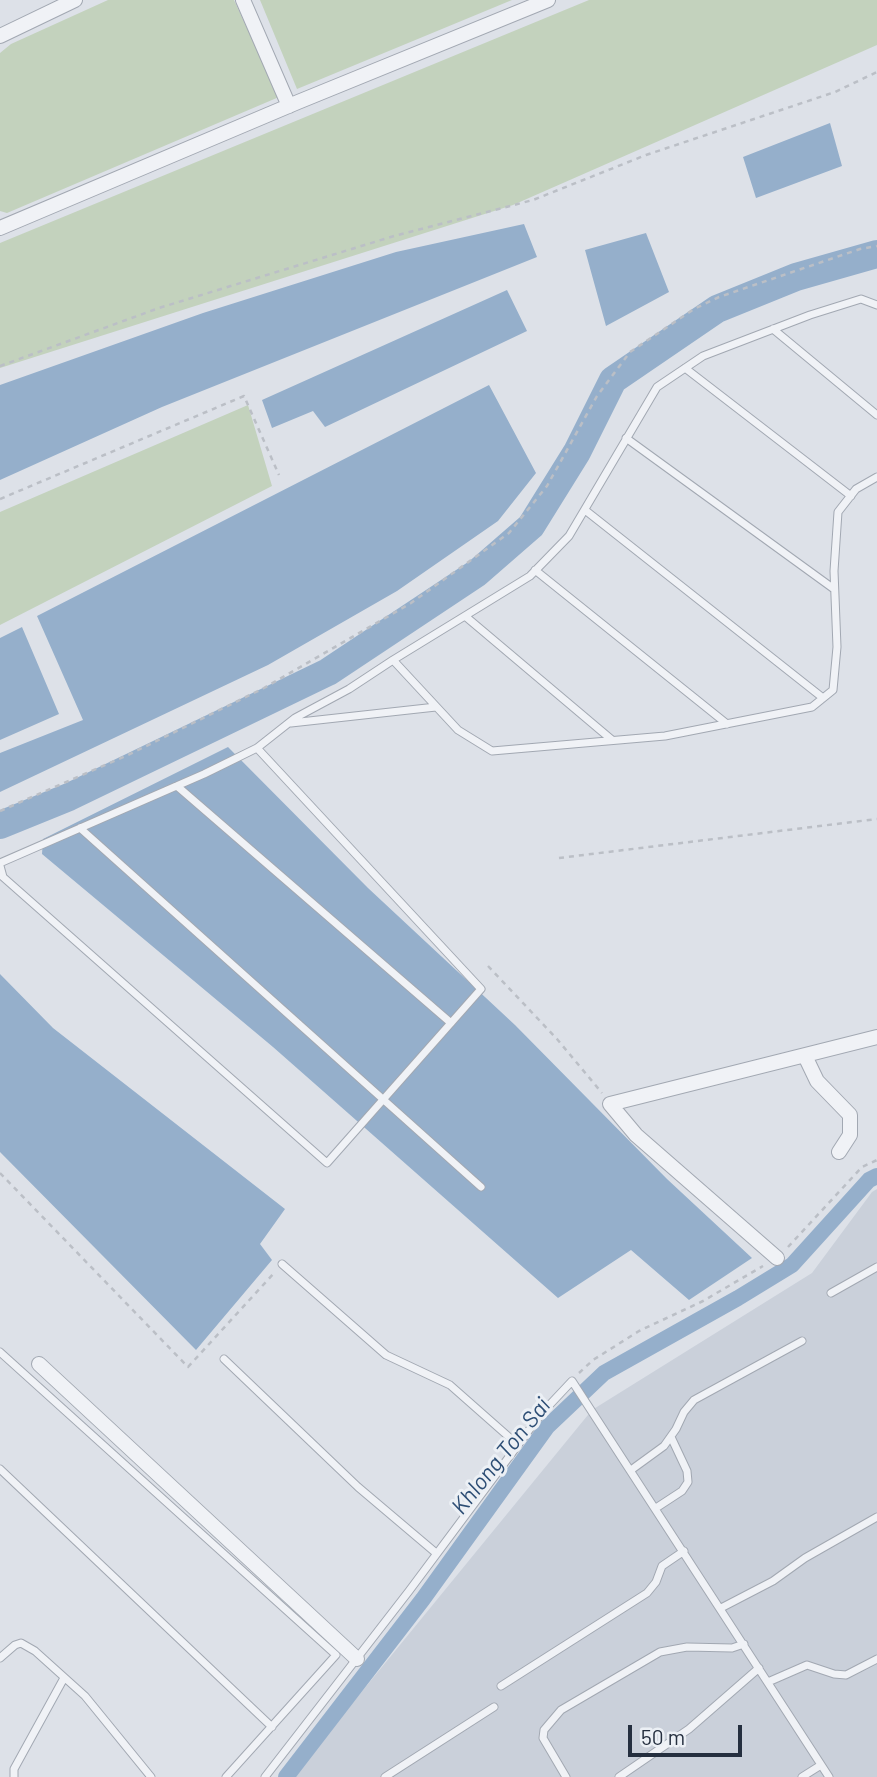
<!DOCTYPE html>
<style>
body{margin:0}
#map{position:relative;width:877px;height:1777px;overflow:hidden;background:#dde1e8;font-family:Barlow,sans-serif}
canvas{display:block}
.scale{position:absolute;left:628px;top:1725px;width:114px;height:32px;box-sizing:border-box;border:4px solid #252f3f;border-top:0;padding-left:9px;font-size:21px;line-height:24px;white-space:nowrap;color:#252f3f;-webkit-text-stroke:5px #ecf0f5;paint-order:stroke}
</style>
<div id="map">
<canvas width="877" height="1777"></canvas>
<div class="scale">50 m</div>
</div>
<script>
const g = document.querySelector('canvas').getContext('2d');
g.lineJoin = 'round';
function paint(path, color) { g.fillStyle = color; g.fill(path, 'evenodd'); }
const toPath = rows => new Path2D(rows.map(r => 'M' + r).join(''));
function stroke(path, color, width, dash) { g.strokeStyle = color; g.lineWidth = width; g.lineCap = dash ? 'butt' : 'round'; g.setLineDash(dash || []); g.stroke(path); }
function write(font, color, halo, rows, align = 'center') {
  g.font = font + ' Barlow,sans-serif'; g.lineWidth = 6; g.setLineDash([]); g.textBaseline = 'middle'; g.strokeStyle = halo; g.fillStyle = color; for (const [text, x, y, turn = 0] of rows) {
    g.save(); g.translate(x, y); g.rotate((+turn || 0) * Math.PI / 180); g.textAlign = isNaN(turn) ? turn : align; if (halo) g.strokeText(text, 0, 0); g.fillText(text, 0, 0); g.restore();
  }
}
paint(toPath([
 [877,1189,877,1777,292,1777,592,1410,812,1273,872,1192]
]), '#cad0da');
paint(toPath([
 [108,0,234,0,279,97,7,213,0,211,0,53,11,44],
 [260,0,512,0,297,89],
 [589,0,877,0,877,45,513,205,0,368,0,243],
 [248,405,272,486,0,625,0,512]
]), '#c3d2bd');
paint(toPath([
 [830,123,842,166,756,198,743,157],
 [524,224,537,257,162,407,0,480,0,385,203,313,396,252],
 [646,233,669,292,606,326,585,250],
 [507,290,527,331,325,427,313,411,272,428,262,400],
 [489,385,536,473,498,521,397,591,268,665,0,792,0,753,83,720,37,616],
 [22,627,59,714,0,740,0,638],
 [228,747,368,888,515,1025,667,1179,752,1258,689,1300,631,1250,558,1298,273,1047,42,854,43,839],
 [0,974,53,1028,285,1209,260,1244,272,1260,196,1350,0,1152]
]), '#95afcb');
stroke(toPath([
 [286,1777,423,1599,547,1427,604,1373,738,1298,792,1265,869,1180,877,1176]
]), '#95afcb', 16);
stroke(toPath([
 [0,825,69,797,328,672,477,573,531,526,577,452,613,380,717,309,796,277,877,254]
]), '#95afcb', 28);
const lane = toPath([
 [773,329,877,415],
 [685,368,851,496],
 [626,438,834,589],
 [585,510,823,698],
 [535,570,727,724],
 [465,616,612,740],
 [393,660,530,576,569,536,657,387,703,356,810,315,861,299,877,305],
 [291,723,436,707],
 [177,786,451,1023],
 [80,828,481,1187],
 [0,863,204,774,257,748,295,718,349,689,393,660,458,730,492,751,665,736,812,707,833,690,837,647,834,571,838,512,856,489,877,477],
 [0,866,3,877,327,1163,481,989,257,748],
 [282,1264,386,1355,450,1385,518,1445],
 [831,1293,877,1267],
 [0,1352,336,1655,226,1777],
 [224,1359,358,1487,436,1553],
 [0,1469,272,1727],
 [631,1470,664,1446,676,1429,684,1412,694,1400,802,1341],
 [656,1508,682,1491,688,1482,687,1471,671,1437],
 [721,1608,773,1581,805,1558,877,1517],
 [0,1658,15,1645,21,1643,35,1651,85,1696,151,1777],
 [768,1682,807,1665,834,1674,846,1675,877,1659],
 [501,1686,647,1593,656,1582,662,1566,684,1551],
 [14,1777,14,1769,64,1678],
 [265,1777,409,1591,541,1414,572,1381,829,1777],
 [385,1777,494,1707],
 [566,1777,543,1738,544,1730,561,1710,660,1652,687,1647,732,1648,744,1644],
 [619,1777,689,1729,759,1668],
 [802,1777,821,1765]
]);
const street = toPath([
 [243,0,289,106],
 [0,36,75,0],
 [0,228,298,102,548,0],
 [805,1056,817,1081,850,1115,850,1135,839,1152],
 [777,1258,636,1135,610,1104,877,1037],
 [39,1364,357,1659]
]);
stroke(lane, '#a2a8b2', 9);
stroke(street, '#a2a8b2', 16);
stroke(toPath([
 [0,366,159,308,394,236,533,200,646,155,835,92,877,72],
 [0,499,244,396,279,475],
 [0,811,128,755,264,688,411,603,509,533,547,486,597,396,630,352,694,309,719,297,860,249,877,246],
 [559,858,877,819],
 [488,966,557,1039,602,1093],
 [0,1173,188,1367,275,1272],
 [788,1247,862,1167,877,1160],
 [579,1373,593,1360,639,1331,703,1301,763,1266]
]), '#bbbfc6', 2.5, [5, 5]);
stroke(lane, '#f0f2f6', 7);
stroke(street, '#f0f2f6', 14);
write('italic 23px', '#2d4e75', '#ecf0f5', [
 ["Khlong Ton Sai",501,1456,-51]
]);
</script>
